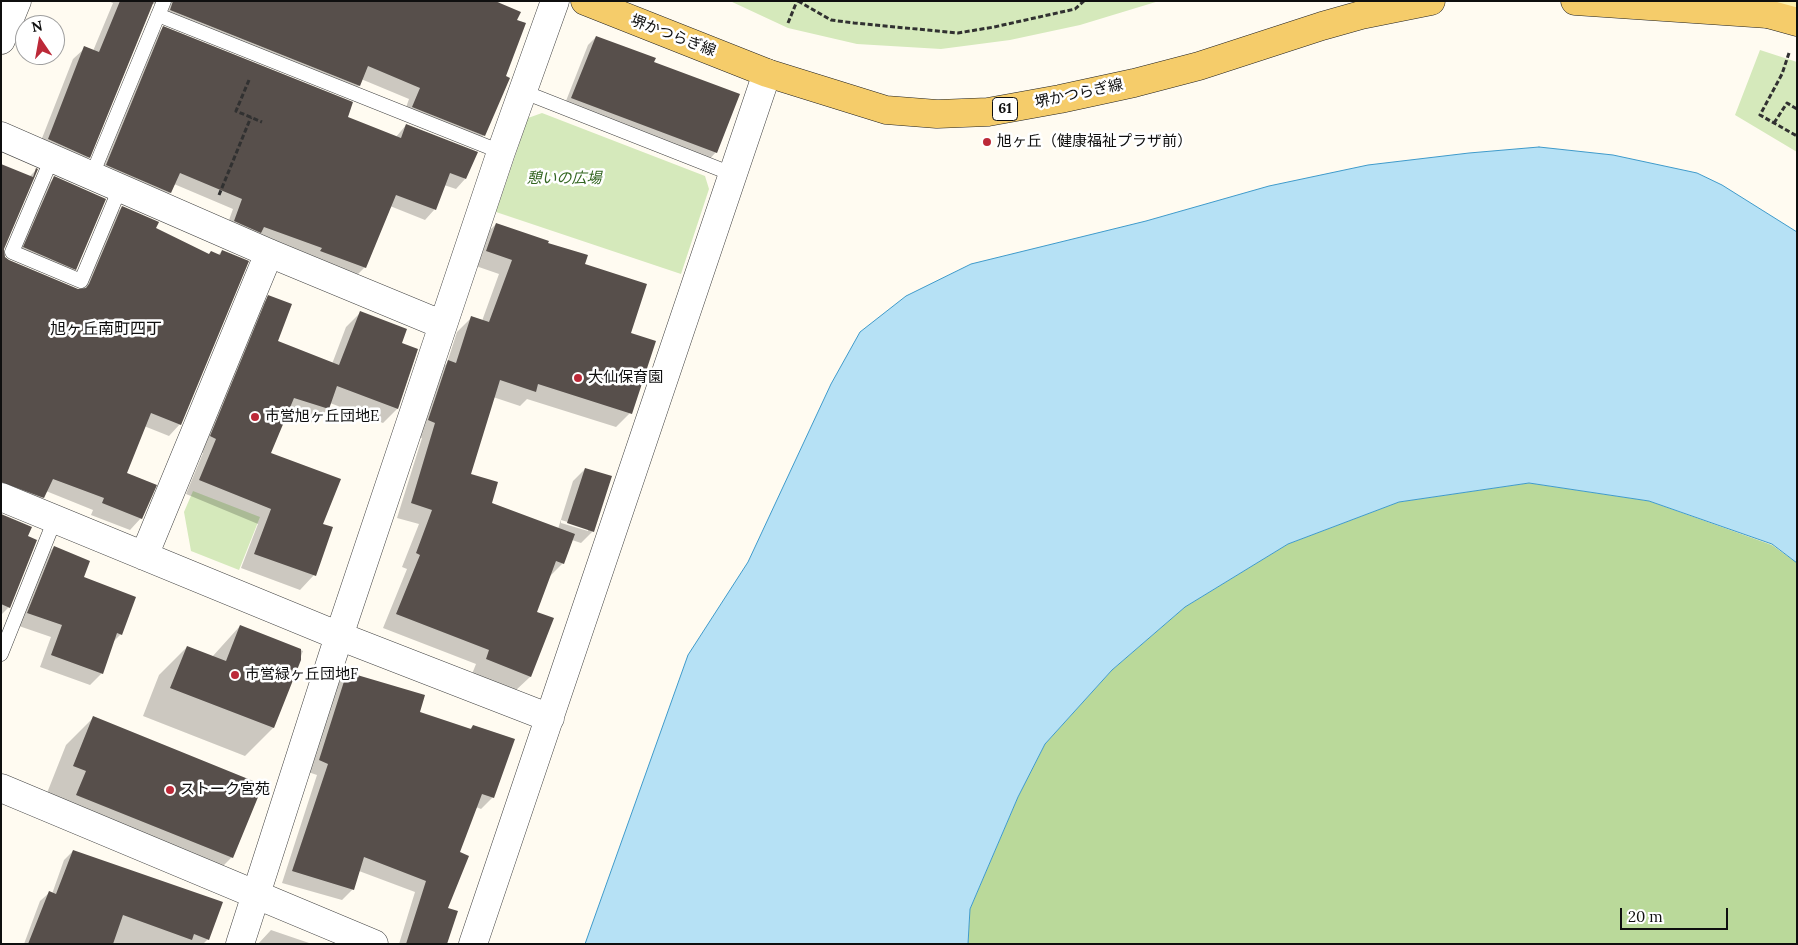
<!DOCTYPE html>
<meta charset="utf-8">
<style>
body{margin:0}
#map{position:relative;width:1798px;height:945px;overflow:hidden;background:#fffbf1;font-family:Lora,serif}
canvas{display:block}
.frame{position:absolute;inset:0;border:2px solid #0f0f0f;pointer-events:none}
.north{position:absolute;left:15px;top:15px;width:50px;height:50px;box-sizing:border-box;background:#fff;border:1px solid #9f9f9f;border-radius:50%;rotate:348deg;font-size:14px;font-weight:700;line-height:20px;text-align:center;color:#0f0f0f}
.north::after{content:'';display:block;margin:auto;width:18px;height:22px;background:#bc2938;clip-path:polygon(50% 0,100% 100%,50% 72%,0 100%)}
.scale{position:absolute;left:1620px;top:908px;width:108px;height:22px;box-sizing:border-box;border:2px solid #0f0f0f;border-top:0;padding-left:6px;font-size:15px;line-height:18px;white-space:nowrap;color:#0f0f0f;-webkit-text-stroke:4px #fff;paint-order:stroke}
</style>
<div id="map">
<canvas width="1798" height="945"></canvas>
<div class="frame"></div>
<div class="north">N</div>
<div class="scale">20 m</div>
</div>
<script>
const g = document.querySelector('canvas').getContext('2d');
g.lineJoin = 'round';
function paint(path, color) { g.fillStyle = color; g.fill(path, 'evenodd'); }
const toPath = rows => new Path2D(rows.map(r => 'M' + r).join(''));
function stroke(path, color, width, dash) { g.strokeStyle = color; g.lineWidth = width; g.lineCap = dash ? 'butt' : 'round'; g.setLineDash(dash || []); g.stroke(path); }
function write(font, color, halo, rows, align = 'center') {
  g.font = font + ' Lora,"Noto Sans JP",serif'; g.lineWidth = 5; g.setLineDash([]); g.textBaseline = 'middle'; g.strokeStyle = halo; g.fillStyle = color; for (const [text, x, y, turn = 0] of rows) {
    g.save(); g.translate(x, y); g.rotate((+turn || 0) * Math.PI / 180); g.textAlign = isNaN(turn) ? turn : align; if (halo) g.strokeText(text, 0, 0); g.fillText(text, 0, 0); g.restore();
  }
}
paint(toPath([
 [730,1,1159,1,1080,25,1010,40,941,49,857,44,788,28],
 [1760,50,1797,62,1797,152,1735,115],
 [542,113,705,176,709,189,681,274,496,212,528,118],
 [193,491,260,517,239,570,191,551,184,512]
]), '#d5e9bb');
paint(toPath([
 [1529,483,1649,501,1772,545,1797,563,1797,944,968,944,970,909,1018,797,1045,744,1112,670,1185,607,1288,544,1399,502]
]), '#bad99a');
const water = toPath([
 [1539,147,1613,155,1697,173,1722,185,1797,232,1797,563,1772,544,1649,501,1529,483,1399,502,1288,544,1185,607,1112,670,1045,744,1018,797,970,909,968,944,585,944,688,655,748,562,831,384,860,332,906,296,971,264,1146,221,1269,186,1368,165,1469,153,1539,147]
]);
paint(water, '#b6e1f5');
stroke(water, '#3f9aca', 1);
paint(toPath([
 [108,1,500,1,499,4,515,21,484,135,472,147,402,119,409,99,361,79,359,86,347,97,159,22,156,4,152,4,89,157,77,168,37,151,73,59,85,48,93,51,113,3],
 [163,28,346,118,396,137,406,125,465,179,456,189,444,185,434,210,425,220,390,206,365,267,355,277,225,231,233,209,174,184,170,193,160,202,97,175,153,38],
 [596,37,653,62,716,152,708,161,564,106,588,45],
 [1,166,29,177,36,170,3,248,2,254,8,261,77,290,81,290,111,219,122,207,154,229,208,255,218,255,222,251,180,424,169,436,144,426,125,474,141,518,130,530,91,515,93,510,46,491,43,497,32,509,1,496],
 [54,178,75,269,66,278,15,257,45,187],
 [496,224,546,244,584,265,630,334,630,413,616,427,527,399,520,406,493,397,469,475,491,503,558,529,573,481,585,469,593,531,581,543,572,540,563,563,549,577,536,612,552,619,530,677,515,691,472,674,476,664,383,628,407,569,402,567,419,524,397,518,422,438,414,435,434,376,447,363,457,332,471,318,482,321,499,274,473,265,482,238],
 [561,520,588,528,588,531,561,523],
 [269,297,277,342,332,364,346,327,360,313,401,344,397,409,383,423,330,403,328,409,314,423,286,414,270,453,321,525,314,575,300,590,241,568,258,524,186,494,203,453,197,451,255,311],
 [1,515,27,537,9,607,1,615],
 [54,547,82,578,121,634,113,642,102,673,90,685,40,667,51,637,16,625,42,559],
 [240,626,303,651,273,728,245,756,143,716,159,675,187,647,212,657],
 [348,674,419,713,469,730,473,726,493,797,481,809,476,807,458,853,447,909,446,944,399,944,415,892,359,871,353,889,342,900,282,883,317,775,308,772,336,685],
 [93,718,232,857,205,884,50,822,60,798,47,793,66,745],
 [73,851,208,939,203,944,24,944,40,901,49,893,52,894,64,860],
 [271,930,312,944,258,944]
]), '#0003');
paint(toPath([
 [120,1,154,1,90,158,48,139,84,46,99,52],
 [173,1,495,1,521,12,517,20,526,23,506,76,510,78,485,136,412,107,420,88,368,66,360,86,170,10],
 [163,26,353,102,348,117,401,138,406,124,478,152,466,179,450,173,436,210,396,195,366,268,320,251,322,248,264,227,261,233,234,221,242,199,180,173,171,193,106,165],
 [596,36,656,58,654,62,740,94,717,153,571,98],
 [1,164,33,177,36,168,38,169,4,249,5,257,9,260,78,289,86,288,89,284,122,206,159,222,156,228,209,254,211,251,220,255,222,250,249,261,181,425,151,413,127,473,157,485,142,519,102,503,104,498,53,479,44,498,1,482],
 [54,176,106,199,76,270,23,247],
 [496,223,549,241,548,243,588,255,585,264,647,284,631,333,656,341,632,414,538,384,536,392,500,380,471,474,498,482,492,503,575,534,564,564,556,561,537,612,554,618,531,677,486,659,489,650,396,614,420,555,416,553,432,510,411,503,435,423,428,420,448,360,456,363,471,316,489,322,512,260,486,251],
 [268,295,292,304,278,341,339,365,360,311,407,329,402,343,418,349,398,409,337,386,329,409,294,398,271,453,341,479,323,524,333,527,316,576,254,554,271,509,199,480,216,439,210,436],
 [585,468,612,476,594,532,567,523],
 [1,514,32,527,28,536,37,540,10,608,1,604],
 [54,546,90,561,84,577,136,597,122,635,117,633,103,674,51,655,62,625,27,613],
 [240,625,301,649,301,660,274,728,170,688,187,646,226,661],
 [347,672,425,695,420,712,471,729,473,725,515,739,494,798,482,794,460,852,469,856,448,908,458,911,447,944,406,944,426,881,364,857,354,890,292,871,328,764,319,760],
 [93,716,263,785,233,858,76,795,86,771,73,766],
 [73,850,223,902,209,940,194,934,192,940,123,915,113,944,28,944,49,891,56,894]
]), '#574f4b');
const lane = toPath([
 [158,15,501,152],
 [524,92,732,174],
 [52,158,12,252,81,281,120,188],
 [92,175,164,1],
 [1,654,55,519]
]);
const street = toPath([
 [1,40,17,1],
 [1,136,269,253,443,325],
 [1,497,339,636,550,718],
 [144,556,269,253],
 [1,788,374,944],
 [240,944,339,636,443,325,501,152,555,1],
 [473,944,767,73]
]);
const secondary = toPath([
 [1768,14,1797,2]
]);
const primary = toPath([
 [585,1,767,73,886,110,937,114,988,112,1060,99,1134,83,1199,66,1322,26,1361,15,1431,1],
 [1575,1,1768,14,1797,22]
]);
stroke(lane, '#424242', 15);
stroke(street, '#424242', 29);
stroke(secondary, '#313131', 29);
stroke(primary, '#202020', 29);
stroke(toPath([
 [798,1,831,20,854,23,958,33,994,27,1075,9,1084,1],
 [788,23,797,1],
 [1789,53,1782,74,1760,115,1797,136],
 [249,80,236,111,262,122],
 [1774,123,1787,103,1797,109],
 [219,195,251,117]
]), '#313131', 3, [5, 2.5]);
stroke(lane, '#fff', 14);
stroke(street, '#fff', 28);
stroke(secondary, '#fdf0ad', 28);
stroke(primary, '#f5cc6a', 28);
for (const [x, y, r, color] of [
 [987,142,5,"#bc2938"],
 [578,378,5,"#bc2938"],
 [255,417,5,"#bc2938"],
 [235,675,5,"#bc2938"],
 [170,790,5,"#bc2938"]
]) { const dot = new Path2D(); dot.arc(x, y, r, 0, 2 * Math.PI); g.fillStyle = color; g.fill(dot); stroke(dot, '#fff', 2); }
for (const [x, y, w] of [
 [1005,109,25]
]) { const box = new Path2D(); box.roundRect(x - w / 2, y - 11.5, w, 23, 4); g.fillStyle = '#fff'; g.fill(box); stroke(box, '#0f0f0f', 1); }
write('bold 14px', '#0f0f0f', null, [
 ["61",1005,109]
]);
write('15px', '#0f0f0f', '#fff', [
 ["堺かつらぎ線",673,36,21],
 ["堺かつらぎ線",1079,94,-12]
]);
write('15px', '#0f0f0f', '#fff', [
 ["旭ヶ丘（健康福祉プラザ前）",997,142],
 ["大仙保育園",588,378],
 ["市営旭ヶ丘団地E",265,417],
 ["市営緑ヶ丘団地F",245,675],
 ["ストーク宮苑",180,790]
], 'left');
write('italic 15px', '#326520', '#fff', [
 ["憩いの広場",564,179]
]);
write('16px', '#0f0f0f', '#fff', [
 ["旭ヶ丘南町四丁",106,329]
]);
</script>
